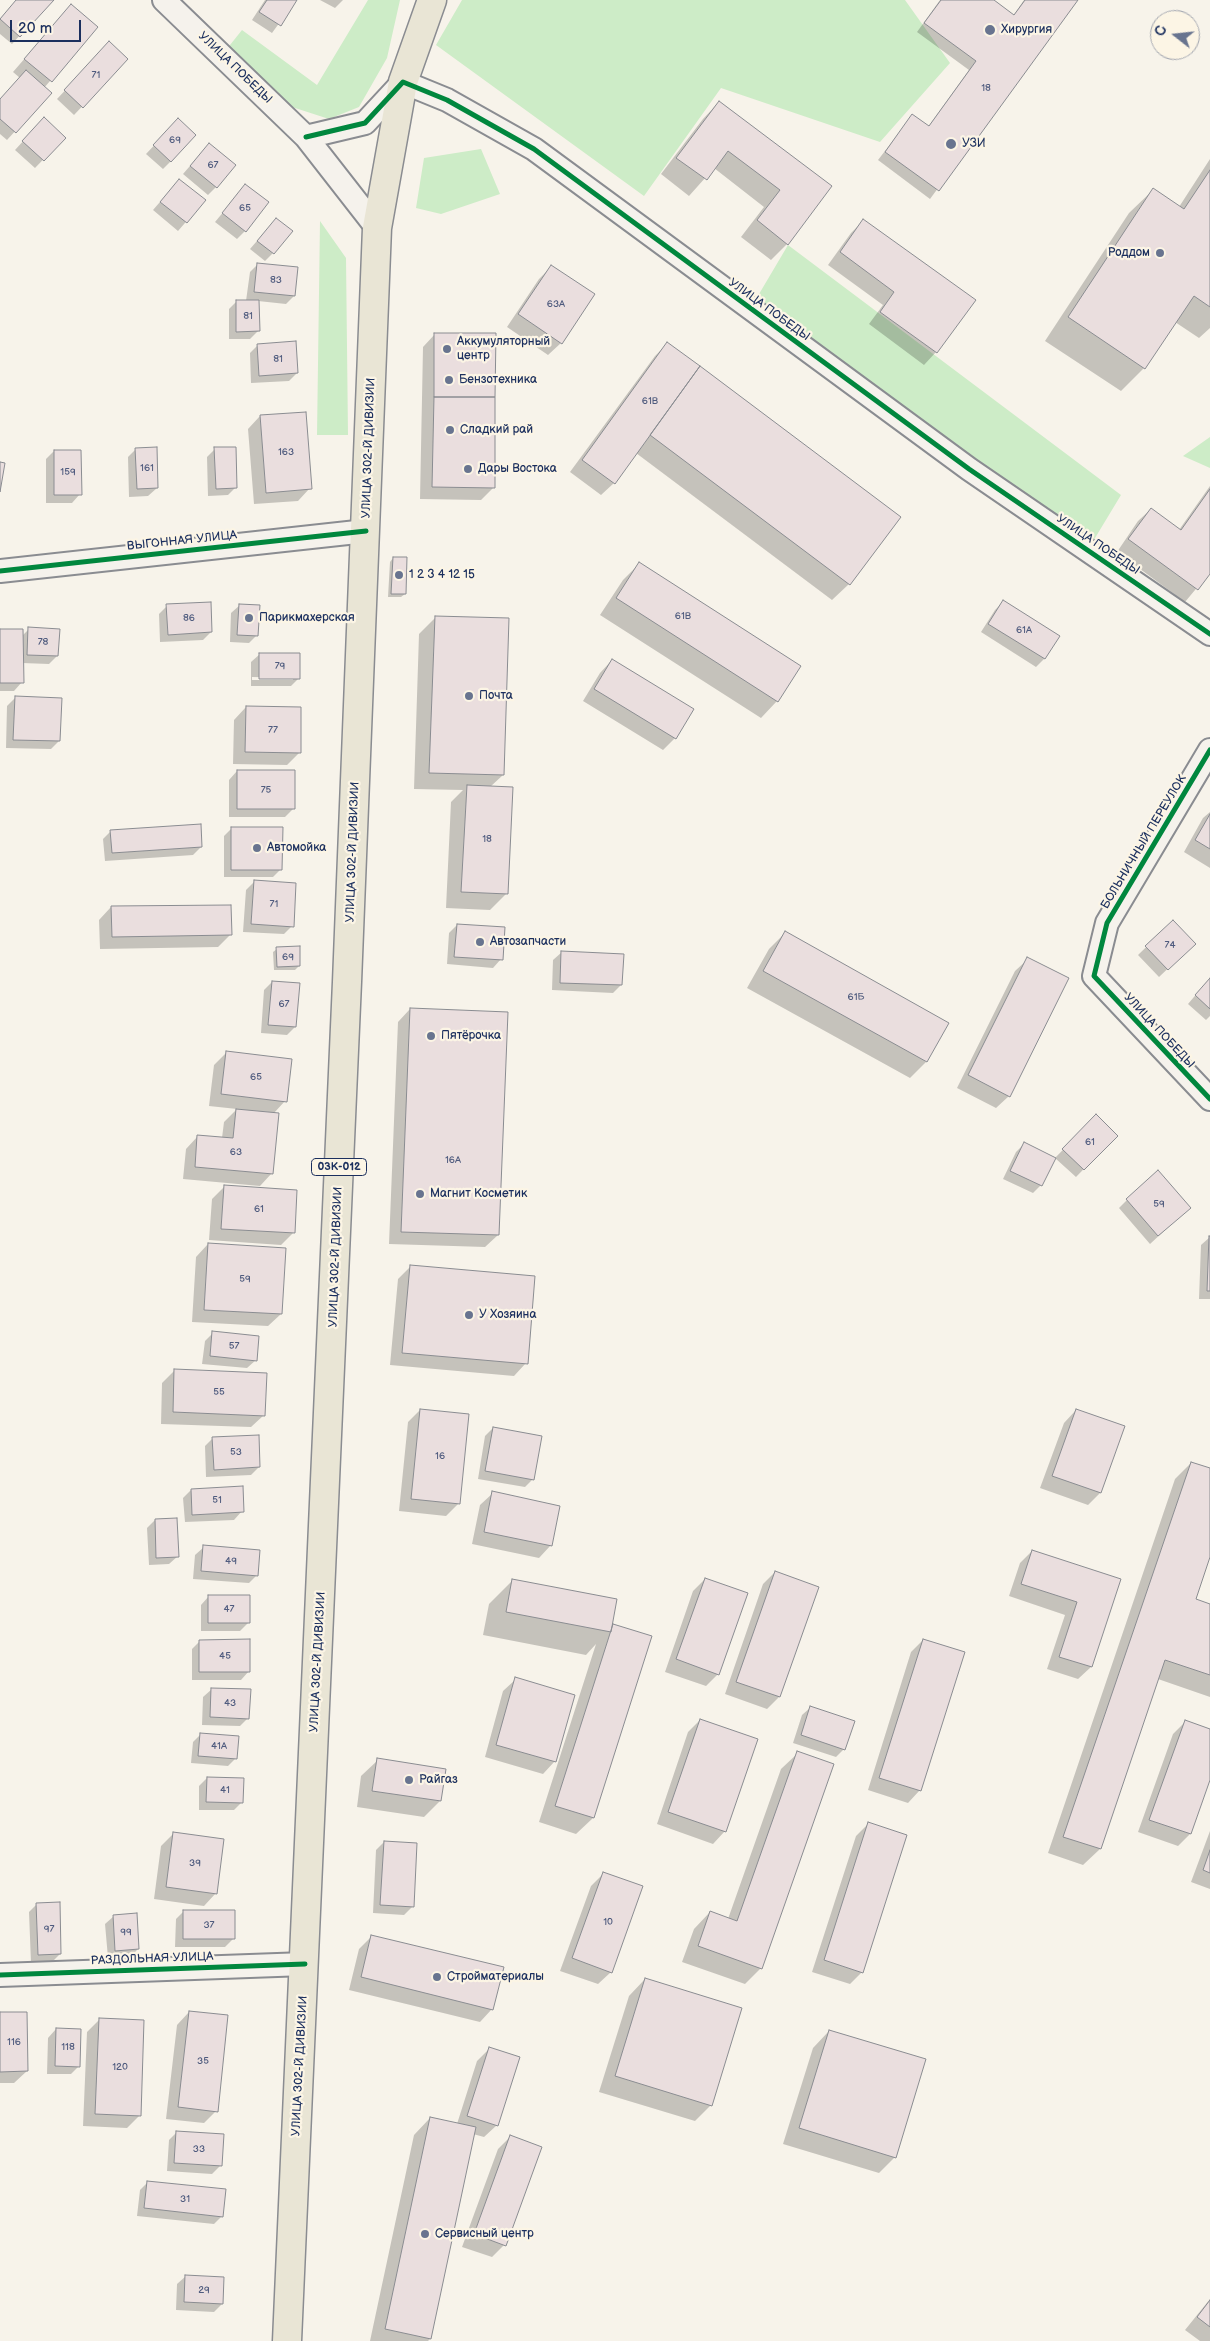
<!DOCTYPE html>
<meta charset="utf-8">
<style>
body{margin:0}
#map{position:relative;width:1210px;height:2341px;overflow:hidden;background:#f7f3ea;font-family:"Balsamiq Sans",sans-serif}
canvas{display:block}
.north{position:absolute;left:1150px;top:10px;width:50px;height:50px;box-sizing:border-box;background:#fcf5e5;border:1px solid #a2a6af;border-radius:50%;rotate:286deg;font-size:14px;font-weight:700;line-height:20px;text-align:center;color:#1b2f5e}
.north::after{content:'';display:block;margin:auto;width:18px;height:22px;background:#68748f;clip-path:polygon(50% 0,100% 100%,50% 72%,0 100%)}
.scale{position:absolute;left:10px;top:20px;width:71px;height:22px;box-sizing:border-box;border:2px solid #1b2f5e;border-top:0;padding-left:6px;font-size:15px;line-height:18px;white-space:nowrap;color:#1b2f5e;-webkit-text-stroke:4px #fcf5e5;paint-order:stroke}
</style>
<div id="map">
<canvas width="1210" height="2341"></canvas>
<div class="north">С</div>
<div class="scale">20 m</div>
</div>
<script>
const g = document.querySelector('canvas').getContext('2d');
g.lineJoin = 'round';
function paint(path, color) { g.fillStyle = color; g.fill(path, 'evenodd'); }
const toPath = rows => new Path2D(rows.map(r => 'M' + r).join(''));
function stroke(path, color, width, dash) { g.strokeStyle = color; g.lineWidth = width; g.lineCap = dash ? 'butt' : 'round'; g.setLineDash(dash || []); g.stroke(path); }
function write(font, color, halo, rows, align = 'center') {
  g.font = font + ' "Balsamiq Sans",sans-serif'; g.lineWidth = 4.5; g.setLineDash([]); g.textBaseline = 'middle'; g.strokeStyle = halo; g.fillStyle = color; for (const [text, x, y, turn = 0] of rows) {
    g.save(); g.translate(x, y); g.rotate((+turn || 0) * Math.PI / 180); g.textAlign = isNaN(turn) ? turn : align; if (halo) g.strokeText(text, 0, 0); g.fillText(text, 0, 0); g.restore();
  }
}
paint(toPath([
 [368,0,400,0,387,58,359,107,329,119,289,106,226,50,242,30,317,85],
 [462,0,905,0,950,63,880,142,721,88,644,196,436,45],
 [481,149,500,194,441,214,416,208,424,158],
 [320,221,346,258,348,435,317,435],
 [788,245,1121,495,1092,543,749,311],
 [1210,437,1210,468,1183,456]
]), '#cdecc7');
paint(toPath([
 [17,0,52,0,12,44,0,34,0,19],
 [265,0,296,0,272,33,252,20],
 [320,0,343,0,335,8],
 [940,0,992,0,1013,16,1024,0,1077,0,930,199,878,160,912,116,928,127,969,70,917,32],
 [71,5,96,27,44,88,50,93,7,140,0,134,0,100,20,78,13,72],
 [102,51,127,59,74,115,57,99],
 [719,102,830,187,787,244,771,260,741,237,764,207,714,168,689,196,661,174,703,119],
 [178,120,171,161,163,169,146,154],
 [36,127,64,138,35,168,15,150],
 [209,144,216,187,208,195,183,174],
 [1210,159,1210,328,1199,338,1175,322,1144,368,1121,391,1045,341,1129,213,1153,190,1179,207],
 [179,180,204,201,178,231,153,210],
 [245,186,245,231,237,239,215,222],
 [276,219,273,253,265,261,250,249],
 [863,221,936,352,924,365,869,324,883,305,828,265,851,233],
 [258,264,294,296,286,304,258,301,258,331,250,339,229,339,229,309,237,301,246,301,250,272],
 [551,267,561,343,548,355,507,327,539,279],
 [435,334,493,488,481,500,420,499,423,347],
 [667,344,899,517,849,584,832,600,636,453,614,483,601,495,570,472,655,356],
 [258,345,297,373,289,381,251,383,250,353],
 [260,416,310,488,298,501,254,504,248,429],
 [136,449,157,488,148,496,129,497,128,457],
 [215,449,236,487,228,495,208,496,207,457],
 [54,451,80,494,72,503,46,503,46,459],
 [1210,486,1210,572,1185,602,1117,552,1138,521,1151,509,1179,530],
 [393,558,405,594,401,597,388,597,390,562],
 [639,564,777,701,761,718,600,615,623,580],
 [1003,602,1058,636,1044,659,1036,667,981,632,995,610],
 [240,605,257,635,249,643,230,642,231,613],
 [167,606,211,632,203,640,160,642,159,614],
 [436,617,503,775,490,787,506,894,490,910,446,908,451,802,463,790,414,789,419,634],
 [29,629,57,656,49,664,22,663,22,682,14,691,0,691,0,631,22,636],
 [260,654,299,678,291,686,251,686,251,662],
 [252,677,293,678,293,680,252,680],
 [612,660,675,738,663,750,583,701,600,673],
 [15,698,59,741,51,749,6,748,7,706],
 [246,707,300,752,287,765,233,764,234,720],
 [237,771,293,809,285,817,229,817,229,780],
 [1210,812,1210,868,1184,852,1203,818],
 [232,828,281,869,273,877,224,877,224,836],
 [111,831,201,847,193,855,105,861,103,839],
 [254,882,292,926,284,934,243,932,246,890],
 [111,907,230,935,218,947,100,949,99,920],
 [1173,921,1194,944,1159,977,1138,955],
 [457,925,501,959,493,968,447,964,449,933],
 [785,933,926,1062,910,1078,747,988,769,949],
 [277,949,299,966,295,970,274,970,273,952],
 [562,952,621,985,613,993,552,990,553,960],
 [1028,959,1009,1096,996,1108,957,1088,1015,971],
 [1210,978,1210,1016,1206,1020,1188,1004],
 [272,982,295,1027,287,1035,261,1033,264,990],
 [410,1009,498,1235,485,1247,389,1244,398,1022],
 [226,1053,285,1101,274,1113,272,1173,260,1186,183,1179,186,1149,198,1136,222,1138,224,1122,237,1109,209,1106,214,1065],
 [1096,1116,1116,1136,1076,1177,1055,1158],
 [1024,1144,1041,1185,1033,1193,1003,1179,1016,1152],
 [224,1187,293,1233,281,1245,209,1240,212,1199],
 [1127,1200,1189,1208,1150,1244,1119,1208],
 [1210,1237,1210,1299,1199,1299,1201,1245],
 [208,1244,281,1314,268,1326,192,1322,196,1257],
 [410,1267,526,1363,514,1376,390,1365,398,1279],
 [213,1333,256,1360,247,1368,202,1364,205,1341],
 [174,1371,264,1415,251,1427,161,1424,162,1383],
 [420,1410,459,1503,446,1516,399,1511,408,1422],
 [1076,1410,1100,1493,1088,1505,1040,1488,1064,1423],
 [493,1428,533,1479,525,1487,478,1479,485,1436],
 [213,1438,259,1467,251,1475,206,1477,205,1446],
 [1191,1463,1210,1470,1210,1553,1194,1600,1210,1606,1210,1697,1158,1679,1100,1849,1083,1865,1048,1853,1175,1479],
 [191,1490,242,1511,234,1520,185,1522,183,1498],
 [493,1493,551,1545,539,1558,472,1544,480,1505],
 [155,1520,178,1556,169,1564,149,1565,147,1528],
 [204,1547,257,1575,249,1583,193,1579,195,1555],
 [1032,1551,1119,1579,1091,1667,1078,1679,1047,1669,1065,1615,1009,1596,1020,1563],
 [775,1572,779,1697,767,1709,725,1694,763,1584],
 [705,1579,718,1674,706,1686,665,1672,693,1591],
 [512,1581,610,1629,614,1625,650,1637,593,1818,576,1834,539,1822,596,1644,586,1655,483,1635,489,1604],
 [209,1596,248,1623,240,1631,201,1631,201,1605],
 [923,1640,920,1790,908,1803,868,1790,911,1652],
 [200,1641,249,1671,241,1680,192,1680,192,1649],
 [516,1679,555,1761,543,1774,485,1757,503,1691],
 [212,1689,248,1718,240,1726,202,1725,203,1697],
 [811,1707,844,1749,836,1757,793,1743,802,1715],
 [700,1720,725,1831,713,1844,657,1824,688,1732],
 [1185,1722,1210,1731,1210,1777,1190,1834,1178,1846,1138,1832,1173,1734],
 [201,1734,236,1758,228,1766,191,1763,193,1742],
 [798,1753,761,1968,745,1984,682,1962,694,1929,710,1912,728,1919,781,1769],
 [378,1760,440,1801,424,1817,357,1807,361,1776],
 [207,1778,242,1802,234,1810,199,1810,199,1786],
 [868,1824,862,1972,850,1984,812,1972,856,1836],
 [1210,1831,1210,1889,1191,1882],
 [173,1834,216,1893,204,1906,154,1899,161,1846],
 [384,1842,413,1906,404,1915,373,1913,376,1850],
 [604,1873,611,1972,598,1984,560,1971,591,1886],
 [37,1904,60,1954,52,1962,31,1963,29,1912],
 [184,1911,233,1939,225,1947,175,1947,176,1919],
 [114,1916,138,1949,130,1957,108,1958,105,1924],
 [372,1936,492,2009,480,2022,349,1990,359,1949],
 [645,1979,711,2105,695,2121,599,2092,629,1996],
 [189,2012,216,2111,204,2123,166,2119,177,2025],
 [0,2013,27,2071,14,2083,0,2083],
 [99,2020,140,2115,127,2128,83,2126,87,2032],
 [56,2029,79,2066,71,2074,47,2074,48,2038],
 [829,2031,895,2157,879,2173,783,2144,813,2048],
 [489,2049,497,2125,484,2137,473,2134,430,2339,428,2341,370,2341,414,2135,430,2118,457,2124,477,2061],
 [177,2132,220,2166,212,2174,167,2171,169,2140],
 [510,2137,504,2245,492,2257,462,2247,498,2149],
 [148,2182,222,2216,214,2224,137,2216,140,2190],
 [186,2276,222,2304,214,2312,176,2310,177,2284],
 [1210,2299,1210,2341,1200,2341,1185,2330]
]), '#0003');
const building = toPath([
 [16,0,54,0,20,37,0,19,16,0],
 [267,0,297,0,281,26,259,12,267,0],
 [941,0,994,0,1014,15,1025,0,1078,0,939,191,885,152,912,114,929,126,976,61,924,23,941,0],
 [71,4,98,27,52,82,24,59,71,4],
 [109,41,128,59,83,108,64,90,109,41],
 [26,70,52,93,16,133,0,119,0,99,26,70],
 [719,101,832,186,788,245,757,220,780,190,728,151,707,180,676,158,719,101],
 [44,117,66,138,44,161,22,141,44,117],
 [178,118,196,135,171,162,153,145,178,118],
 [209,143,236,165,217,188,190,166,209,143],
 [1210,170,1210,307,1194,296,1145,369,1068,317,1153,188,1184,209,1210,170],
 [179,179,206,200,187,223,160,202,179,179],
 [245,184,269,202,246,232,222,213,245,184],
 [276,218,293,231,274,254,257,241,276,218],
 [863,219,976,300,937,353,880,312,894,292,840,252,863,219],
 [257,263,298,267,295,296,254,292,257,263],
 [551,265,595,294,562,344,518,314,551,265],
 [236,300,259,300,260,331,236,332,236,300],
 [434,333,496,333,495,397,434,397,434,333],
 [296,341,298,373,259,376,257,344,296,341],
 [667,342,700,366,615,484,582,460,667,342],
 [700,366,901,517,850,585,650,435,700,366],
 [434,397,495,397,495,488,432,487,434,397],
 [306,412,312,489,266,493,260,415,306,412],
 [157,447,158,488,137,489,135,448,157,447],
 [214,447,236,447,237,488,216,489,214,447],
 [54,450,81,450,82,495,54,495,54,450],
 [0,462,5,463,0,492,0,462],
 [1210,489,1210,574,1198,590,1128,539,1151,508,1181,530,1210,489],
 [393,557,407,557,406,594,391,594,393,557],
 [639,562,801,666,778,702,616,598,639,562],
 [1003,600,1060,636,1045,659,988,624,1003,600],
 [211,602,212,632,168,635,166,604,211,602],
 [239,604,260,605,258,636,237,635,239,604],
 [435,616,509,618,504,775,429,773,435,616],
 [28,627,60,629,58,656,27,655,28,627],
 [0,629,23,629,24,683,0,683,0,629],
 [259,653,300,653,300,679,259,679,259,653],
 [612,659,694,709,676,739,594,689,612,659],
 [15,696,62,698,60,741,13,740,15,696],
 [246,706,301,707,301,753,245,752,246,706],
 [237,770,295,770,295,809,237,809,237,770],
 [467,785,513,787,508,894,461,892,467,785],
 [1210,814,1210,849,1195,840,1210,814],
 [201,824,202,847,112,853,110,830,201,824],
 [231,827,283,827,282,870,231,870,231,827],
 [254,880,296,883,294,927,251,924,254,880],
 [231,905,232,935,112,937,111,906,231,905],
 [1173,920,1196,944,1168,970,1145,946,1173,920],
 [457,924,505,927,503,960,454,957,457,924],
 [785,931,949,1023,927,1062,763,971,785,931],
 [300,946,300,966,277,967,276,947,300,946],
 [561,951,624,954,622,985,560,983,561,951],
 [1027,957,1069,978,1010,1097,968,1075,1027,957],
 [1210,978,1210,1009,1195,995,1210,978],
 [272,981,300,983,296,1027,268,1025,272,981],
 [410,1008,508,1012,499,1235,401,1232,410,1008],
 [226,1051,292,1059,287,1102,221,1094,226,1051],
 [236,1109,279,1113,273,1174,195,1167,197,1135,233,1138,236,1109],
 [1096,1114,1118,1136,1084,1170,1062,1149,1096,1114],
 [1024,1142,1056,1158,1042,1186,1010,1171,1024,1142],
 [1158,1170,1191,1208,1158,1236,1126,1199,1158,1170],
 [224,1185,297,1190,295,1233,221,1229,224,1185],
 [1209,1236,1210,1236,1210,1291,1207,1291,1209,1236],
 [208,1243,286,1248,282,1314,204,1310,208,1243],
 [410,1265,535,1276,528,1364,402,1353,410,1265],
 [212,1331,259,1336,257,1361,210,1356,212,1331],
 [174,1369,267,1373,265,1416,173,1412,174,1369],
 [420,1409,469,1414,460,1504,411,1499,420,1409],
 [1076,1409,1125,1426,1101,1493,1052,1476,1076,1409],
 [493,1427,542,1436,534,1480,485,1471,493,1427],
 [259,1435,260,1467,214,1470,212,1437,259,1435],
 [1191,1462,1210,1468,1210,1557,1196,1599,1210,1604,1210,1675,1165,1660,1101,1849,1063,1837,1191,1462],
 [243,1486,244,1512,192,1515,191,1489,243,1486],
 [492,1491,560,1506,552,1546,484,1532,492,1491],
 [177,1518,179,1557,156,1558,155,1519,177,1518],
 [203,1545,260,1550,258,1576,201,1571,203,1545],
 [1032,1550,1121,1579,1092,1667,1059,1657,1077,1602,1021,1584,1032,1550],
 [775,1571,819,1587,780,1697,736,1682,775,1571],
 [705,1578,748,1593,719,1675,676,1659,705,1578],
 [512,1579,617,1599,611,1632,506,1612,512,1579],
 [208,1595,250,1595,250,1623,208,1623,208,1595],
 [613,1624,652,1636,594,1818,555,1806,613,1624],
 [250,1639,250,1672,199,1672,199,1640,250,1639],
 [923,1639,965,1652,921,1791,879,1778,923,1639],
 [515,1677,575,1695,556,1762,496,1745,515,1677],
 [211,1688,251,1689,249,1719,210,1717,211,1688],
 [810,1706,855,1721,845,1750,801,1735,810,1706],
 [700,1719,758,1739,726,1832,668,1812,700,1719],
 [1185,1720,1210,1729,1210,1780,1191,1834,1149,1820,1185,1720],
 [200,1733,239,1736,237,1759,198,1756,200,1733],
 [797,1751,834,1764,762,1969,698,1946,710,1911,737,1921,797,1751],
 [377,1758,446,1769,441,1801,372,1791,377,1758],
 [207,1777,244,1778,243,1803,206,1802,207,1777],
 [868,1822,907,1835,863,1973,824,1960,868,1822],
 [173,1832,224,1839,217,1894,166,1887,173,1832],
 [384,1841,417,1843,414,1907,380,1905,384,1841],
 [1210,1850,1210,1873,1203,1870,1210,1850],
 [603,1872,643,1886,612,1973,572,1958,603,1872],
 [60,1902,61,1954,38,1955,36,1903,60,1902],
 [183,1910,235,1910,235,1939,183,1939,183,1910],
 [137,1913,139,1949,115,1951,113,1915,137,1913],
 [371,1935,504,1967,493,2010,361,1977,371,1935],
 [645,1978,742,2008,712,2106,615,2076,645,1978],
 [189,2011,228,2015,218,2112,178,2107,189,2011],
 [0,2012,27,2012,28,2071,0,2072,0,2012],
 [99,2018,144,2020,141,2116,95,2114,99,2018],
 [56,2028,81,2029,80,2067,55,2066,56,2028],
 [829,2030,926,2059,896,2158,799,2128,829,2030],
 [489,2047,520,2057,498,2126,467,2116,489,2047],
 [430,2117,476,2127,431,2339,385,2329,430,2117],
 [176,2131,224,2134,222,2166,174,2163,176,2131],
 [510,2135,542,2147,506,2246,474,2234,510,2135],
 [147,2181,226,2189,223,2217,144,2208,147,2181],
 [185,2275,224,2277,223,2304,184,2302,185,2275],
 [1210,2300,1210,2327,1197,2317,1210,2300]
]);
paint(building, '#eadede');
stroke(building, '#8a8c91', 1);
const minor = toPath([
 [164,0,306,137,377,228],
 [306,137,365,123,403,82,447,100,534,149,969,469,1210,634],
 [0,571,366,531],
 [1210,750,1107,923,1094,976,1210,1099],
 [0,1975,305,1964]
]);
const primary = toPath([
 [287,2341,347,982,377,228,403,82,432,0]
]);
stroke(minor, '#8a8c91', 26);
stroke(primary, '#8a8c91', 31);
stroke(minor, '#f5f2ec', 22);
stroke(primary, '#e9e5d5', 28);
stroke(toPath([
 [306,137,365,123,403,82,447,100,534,149,969,469,1210,634],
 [0,571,366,531],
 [1210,750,1107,923,1094,976,1210,1099],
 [0,1975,305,1964]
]), '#00873e', 5);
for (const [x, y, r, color] of [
 [990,30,6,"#68748f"],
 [951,144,6,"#68748f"],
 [1160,253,5,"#68748f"],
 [447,349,5,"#68748f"],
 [449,380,5,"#68748f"],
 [450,430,5,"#68748f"],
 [468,469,5,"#68748f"],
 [399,575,5,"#68748f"],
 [249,618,5,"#68748f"],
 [469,696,5,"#68748f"],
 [257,848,5,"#68748f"],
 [480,942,5,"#68748f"],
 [431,1036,5,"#68748f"],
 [420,1194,5,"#68748f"],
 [469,1315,5,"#68748f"],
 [409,1780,5,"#68748f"],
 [437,1977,5,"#68748f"],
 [425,2234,5,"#68748f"]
]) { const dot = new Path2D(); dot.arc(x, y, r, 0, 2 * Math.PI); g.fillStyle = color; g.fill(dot); stroke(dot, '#fcf5e5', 2); }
write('10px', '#4f5b7e', null, [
 ["71",96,75],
 ["18",986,88],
 ["69",175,140],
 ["67",213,165],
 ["65",245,208],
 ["83",276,280],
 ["63А",556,304],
 ["81",248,316],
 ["81",278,359],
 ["61В",650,401],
 ["163",286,452],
 ["161",147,468],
 ["159",68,472],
 ["61В",683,616],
 ["86",189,618],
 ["61А",1024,630],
 ["78",43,642],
 ["79",280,666],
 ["77",273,730],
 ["75",266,790],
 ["18",487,839],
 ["71",274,904],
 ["74",1170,945],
 ["69",288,957],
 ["61Б",856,997],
 ["67",284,1004],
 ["65",256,1077],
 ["61",1090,1142],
 ["63",236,1152],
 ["16А",453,1160],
 ["59",1159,1204],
 ["61",259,1209],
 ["59",245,1279],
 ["57",234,1346],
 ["55",219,1392],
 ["53",236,1452],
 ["16",440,1456],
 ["51",217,1500],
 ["49",231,1561],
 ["47",229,1609],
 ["45",225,1656],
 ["43",230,1703],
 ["41А",219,1746],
 ["41",225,1790],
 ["39",195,1863],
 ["10",608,1922],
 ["37",209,1925],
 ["97",49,1929],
 ["99",126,1932],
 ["116",14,2042],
 ["118",68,2047],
 ["35",203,2061],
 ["120",120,2067],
 ["33",199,2149],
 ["31",185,2199],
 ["29",204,2290]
]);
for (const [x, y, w] of [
 [339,1167,55]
]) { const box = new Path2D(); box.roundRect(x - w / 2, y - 8.5, w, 17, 4); g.fillStyle = '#fcf5e5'; g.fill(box); stroke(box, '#1b2f5e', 1); }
write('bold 11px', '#1b2f5e', null, [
 ["03К-012",339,1167]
]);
write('12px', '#1b2f5e', '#fcf5e5', [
 ["Хирургия",1001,30],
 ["УЗИ",962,144],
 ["Роддом",1150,253,"right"],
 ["Аккумуляторный",457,342],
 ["центр",457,356],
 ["Бензотехника",459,380],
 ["Сладкий рай",460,430],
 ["Дары Востока",478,469],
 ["1 2 3 4 12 15",409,575],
 ["Парикмахерская",259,618],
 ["Почта",479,696],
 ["Автомойка",267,848],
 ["Автозапчасти",490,942],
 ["Пятёрочка",441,1036],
 ["Магнит Косметик",430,1194],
 ["У Хозяина",479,1315],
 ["Райгаз",419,1780],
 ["Стройматериалы",447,1977],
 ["Сервисный центр",435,2234]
], 'left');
write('12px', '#1b2f5e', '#fcf5e5', [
 ["УЛИЦА ПОБЕДЫ",235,68,44],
 ["УЛИЦА ПОБЕДЫ",769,310,36],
 ["УЛИЦА 302-Й ДИВИЗИИ",369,448,-88],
 ["ВЫГОННАЯ УЛИЦА",182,541,-6],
 ["УЛИЦА ПОБЕДЫ",1098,545,34],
 ["БОЛЬНИЧНЫЙ ПЕРЕУЛОК",1144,842,-59],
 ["УЛИЦА 302-Й ДИВИЗИИ",353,852,-88],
 ["УЛИЦА ПОБЕДЫ",1159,1031,47],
 ["УЛИЦА 302-Й ДИВИЗИИ",336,1257,-88],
 ["УЛИЦА 302-Й ДИВИЗИИ",318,1662,-87],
 ["РАЗДОЛЬНАЯ УЛИЦА",152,1959,-2],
 ["УЛИЦА 302-Й ДИВИЗИИ",300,2066,-87]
]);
</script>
